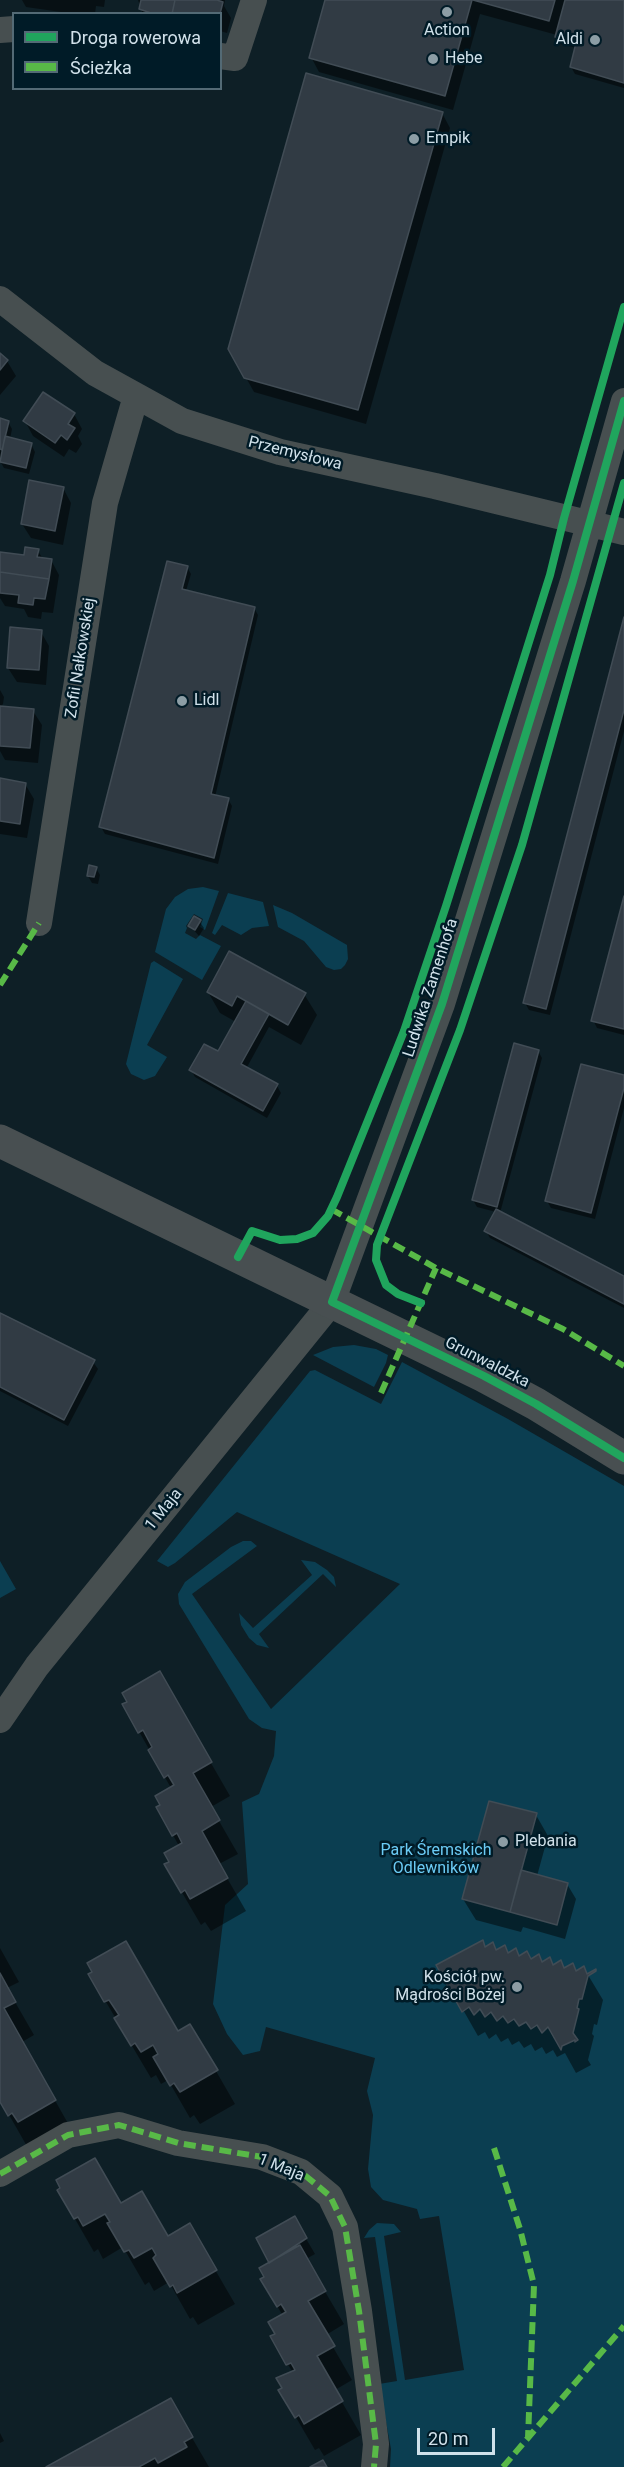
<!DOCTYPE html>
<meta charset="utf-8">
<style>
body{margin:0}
#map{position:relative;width:624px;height:2467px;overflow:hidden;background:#0e1f26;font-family:Roboto,sans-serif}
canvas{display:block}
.legend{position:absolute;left:12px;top:12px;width:210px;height:78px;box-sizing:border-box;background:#001b27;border:2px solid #536a75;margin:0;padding:8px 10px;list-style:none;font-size:18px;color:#d0e1ea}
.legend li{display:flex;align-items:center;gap:12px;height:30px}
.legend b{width:30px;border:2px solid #536a75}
.scale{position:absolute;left:417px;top:2428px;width:78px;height:27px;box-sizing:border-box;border:3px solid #d0e1ea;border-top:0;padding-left:8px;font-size:18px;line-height:21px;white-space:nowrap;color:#d0e1ea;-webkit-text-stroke:4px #001b27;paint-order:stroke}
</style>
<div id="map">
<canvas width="624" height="2467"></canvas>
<ul class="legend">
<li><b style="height:8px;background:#20a55d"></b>Droga rowerowa</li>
<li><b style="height:8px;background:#58b947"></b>Ścieżka</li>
</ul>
<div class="scale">20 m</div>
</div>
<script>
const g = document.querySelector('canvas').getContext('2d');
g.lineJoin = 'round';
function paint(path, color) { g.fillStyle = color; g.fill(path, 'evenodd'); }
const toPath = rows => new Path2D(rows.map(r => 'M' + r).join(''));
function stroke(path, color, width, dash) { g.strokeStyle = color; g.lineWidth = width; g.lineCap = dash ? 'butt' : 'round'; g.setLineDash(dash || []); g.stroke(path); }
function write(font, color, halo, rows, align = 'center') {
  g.font = font + ' Roboto,sans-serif'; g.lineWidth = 5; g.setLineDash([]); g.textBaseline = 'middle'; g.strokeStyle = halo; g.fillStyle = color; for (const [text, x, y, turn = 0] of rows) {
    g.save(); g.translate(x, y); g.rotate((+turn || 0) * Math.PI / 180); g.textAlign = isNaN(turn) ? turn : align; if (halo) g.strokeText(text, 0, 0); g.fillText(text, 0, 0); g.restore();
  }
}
paint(toPath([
 [203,887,219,891,205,930,200,927,203,919,194,914,186,926,187,928,185,933,196,939,200,935,221,946,202,980,155,952,166,909,175,897,188,889],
 [228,893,263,902,269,926,252,928,241,935,222,925,215,935,212,933],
 [273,905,292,913,347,945,348,959,345,965,341,969,334,970,326,967,304,941,278,927],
 [154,961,183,979,147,1045,167,1057,155,1076,144,1080,131,1074,126,1064,151,963],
 [354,1345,376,1349,388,1355,386,1363,374,1387,313,1355,333,1347],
 [402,1362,508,1419,624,1486,624,2467,390,2467,391,2449,379,2384,397,2381,375,2237,364,2238,369,2230,377,2223,394,2224,401,2232,384,2236,405,2380,464,2370,439,2216,420,2219,417,2209,383,2200,371,2187,368,2169,373,2115,367,2091,375,2058,266,2027,260,2051,243,2055,227,2034,213,2004,225,1905,248,1884,242,1802,259,1794,274,1756,276,1731,262,1728,249,1719,179,1604,178,1594,185,1582,231,1547,243,1541,251,1541,257,1546,192,1594,271,1709,400,1584,237,1512,175,1563,168,1567,157,1561,310,1371,315,1370,381,1404],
 [301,1560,315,1562,327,1570,334,1577,336,1587,323,1574,259,1634,269,1648,257,1645,249,1638,241,1625,239,1613,253,1628,312,1575],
 [0,1561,16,1589,0,1598]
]), '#0b3e51');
paint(toPath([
 [22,0,105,0,104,7,96,6,95,14,75,14,26,7],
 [138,0,225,0,224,6,231,18,227,33,220,31,220,14,143,14],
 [327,0,624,0,624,88,575,74,571,67,577,48,560,44,557,35,480,14,453,110,319,72,311,57],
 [442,113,450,128,366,424,254,392,230,349],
 [0,355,7,361,16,376,0,395],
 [74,414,82,429,78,436,82,444,76,453,69,449,64,457,33,436,25,421],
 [0,420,8,422,12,429,10,439,31,444,35,452,29,474,4,468,0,461],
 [63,488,71,503,63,545,31,538,22,524],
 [38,551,43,559,51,560,59,575,53,613,42,612,41,619,28,617,24,609,5,606,0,598,0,565],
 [187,567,191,574,186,591,254,608,258,615,215,797,228,799,232,806,218,864,105,834,101,827],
 [624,623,624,731,550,1015,529,1010,525,1003],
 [41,632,49,646,46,685,17,682,8,668],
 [0,690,4,697,3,704,0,708],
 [33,711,42,725,38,763,5,760,0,751,0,713],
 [0,780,25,784,34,799,27,838,0,834],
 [96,868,100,875,98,884,92,883,88,876],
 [624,902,624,1035,597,1028,593,1020],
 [199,921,204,928,199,936,190,926],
 [208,992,304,994,317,1015,301,1045,269,1027,246,1069,277,1086,281,1093,267,1118,195,1077,191,1070,219,1053,236,1022,220,1013],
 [538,1051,542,1058,500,1213,624,1278,624,1308,490,1238,486,1231,496,1212,477,1207,473,1200],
 [624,1077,624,1108,595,1219,551,1208,547,1201],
 [0,1314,93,1362,98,1369,68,1426,0,1391],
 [159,1673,230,1796,211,1807,238,1854,219,1864,246,1911,211,1931,205,1922,201,1925,166,1865,171,1862,179,1846,158,1808,162,1805,171,1788,124,1705],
 [536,1815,548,1836,537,1876,567,1884,576,1899,565,1939,523,1927,521,1932,476,1920,463,1899],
 [0,1948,19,1982,7,1988,34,2035,22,2042,74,2134,28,2148,0,2099],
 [485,1948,588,1975,603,2000,597,2025,594,2024,592,2034,594,2036,588,2060,591,2065,576,2073,565,2053,557,2057,553,2050,546,2054,542,2047,535,2051,531,2044,524,2048,519,2041,512,2045,508,2038,501,2042,496,2034,489,2039,485,2032,478,2036,438,1966],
 [90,1975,178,2033,190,2026,235,2104,200,2124,194,2115,190,2118,168,2080,161,2084,156,2075,151,2078],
 [59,2191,120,2205,167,2238,189,2225,235,2304,198,2325,193,2317,190,2319,169,2282,154,2291,149,2282,145,2285,123,2247,103,2259,98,2249,94,2252],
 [294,2218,315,2254,306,2259,344,2324,326,2335,352,2380,335,2390,361,2435,324,2456,319,2448,315,2450,280,2390,284,2388,293,2373,272,2337,277,2334,283,2316,262,2280,266,2277],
 [170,2400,209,2467,49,2467],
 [0,2433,4,2441,0,2443]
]), '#0007');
const building = toPath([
 [141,0,175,0,172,14,154,14,139,9,141,0],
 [175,0,217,0,223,2,220,14,172,14,175,0],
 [325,0,472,0,445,96,309,58,325,0],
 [473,0,555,0,549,21,473,0],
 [565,0,624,0,624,83,570,67,576,43,555,37,565,0],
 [306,73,443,112,358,410,244,378,228,349,306,73],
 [0,353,8,360,0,370,0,353],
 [43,392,75,413,68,424,75,428,67,440,61,435,55,443,23,421,43,392],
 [0,418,9,421,2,450,0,449,0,418],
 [5,436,32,443,26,468,0,462,5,436],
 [29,480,64,487,55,531,21,524,29,480],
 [25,547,39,549,37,557,52,559,49,579,0,572,0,552,24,555,25,547],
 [167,561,188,566,182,589,255,607,211,794,229,798,214,858,99,827,167,561],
 [0,572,49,579,45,599,34,598,33,605,18,603,19,595,0,593,0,572],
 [624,617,624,710,546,1009,523,1003,624,617],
 [10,627,42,630,39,670,7,668,10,627],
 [0,706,34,709,30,748,0,746,0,706],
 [0,778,26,783,20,824,0,821,0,778],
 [89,865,97,867,94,877,87,876,89,865],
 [624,896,624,1029,591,1021,624,896],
 [194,916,201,920,195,930,188,926,194,916],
 [229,951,306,993,288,1025,237,996,232,1006,207,992,229,951],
 [246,1001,269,1014,241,1064,278,1084,263,1111,189,1070,204,1044,218,1051,246,1001],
 [514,1043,539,1050,497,1207,472,1200,514,1043],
 [581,1064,624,1075,624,1088,591,1213,545,1201,581,1064],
 [496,1209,624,1276,624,1304,484,1231,496,1209],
 [0,1313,95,1360,64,1420,0,1387,0,1313],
 [160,1671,212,1762,193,1773,220,1820,202,1831,228,1878,190,1899,185,1890,181,1893,164,1864,169,1862,164,1853,182,1843,177,1833,172,1836,156,1807,160,1805,155,1796,174,1785,168,1775,164,1778,148,1750,152,1747,143,1730,138,1733,122,1704,127,1702,122,1693,160,1671],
 [489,1801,537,1813,510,1912,462,1899,489,1801],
 [521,1870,568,1883,557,1925,510,1912,521,1870],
 [483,1940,485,1947,493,1942,496,1950,505,1945,508,1953,516,1948,519,1956,527,1951,531,1959,539,1954,542,1962,550,1957,553,1965,561,1960,564,1968,573,1963,576,1971,584,1966,587,1974,596,1969,596,1971,588,1976,582,1999,579,1999,577,2008,579,2009,573,2033,578,2040,575,2042,575,2040,562,2046,561,2050,548,2027,542,2033,537,2025,531,2029,526,2022,519,2026,514,2019,508,2023,503,2016,497,2021,491,2012,485,2017,480,2009,474,2015,469,2007,462,2012,436,1965,483,1940],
 [126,1941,178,2031,190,2024,218,2070,180,2092,174,2083,170,2086,153,2057,158,2054,153,2045,141,2052,135,2043,131,2046,114,2018,119,2015,109,2000,104,2002,88,1974,92,1972,87,1963,126,1941],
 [0,1973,16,2002,4,2008,56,2100,18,2122,12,2113,8,2116,0,2102,0,1973],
 [95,2158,121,2203,142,2191,168,2236,190,2223,217,2270,177,2293,173,2285,170,2287,153,2258,156,2255,152,2248,134,2258,129,2250,124,2252,107,2223,110,2222,105,2214,83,2226,78,2217,74,2219,57,2190,60,2188,56,2180,95,2158],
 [295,2216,307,2238,269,2263,256,2238,295,2216],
 [300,2245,326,2291,308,2301,335,2346,317,2356,343,2401,304,2424,299,2415,295,2418,278,2390,282,2388,276,2378,295,2370,291,2363,286,2365,270,2336,275,2334,268,2322,286,2312,281,2304,277,2307,260,2279,264,2277,259,2268,300,2245],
 [171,2398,193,2437,184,2442,187,2447,158,2463,155,2458,139,2467,46,2467,171,2398],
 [323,2460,327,2467,310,2467,323,2460]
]);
paint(building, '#313b44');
stroke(building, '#414c55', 1.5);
stroke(toPath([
 [0,30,14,29],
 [220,56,235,58,254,0],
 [0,299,95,373,182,421,280,452,435,486,624,532],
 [39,923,105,503,136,396],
 [0,1720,37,1666,332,1302,442,1004,573,581,624,401],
 [0,2174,68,2135,119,2125,178,2143,262,2157,301,2172,330,2196,345,2227,359,2311,376,2444,374,2467]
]), '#474f50', 26);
stroke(toPath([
 [0,1141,484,1376,536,1404,624,1458]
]), '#484f51', 33);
stroke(toPath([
 [0,985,39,923],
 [331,1209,436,1268,563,1329,624,1366],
 [381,1393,436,1268],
 [494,2148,520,2229,534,2285,528,2438],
 [0,2174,68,2135,119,2125,178,2143,262,2157,301,2172,330,2196,345,2227,359,2311,376,2444,374,2467],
 [503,2467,624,2326]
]), '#58b947', 6, [12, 6]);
stroke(toPath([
 [624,401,573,581,442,1004,332,1302,484,1376,536,1404,624,1458],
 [238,1257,252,1231,280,1240,297,1239,313,1233,328,1216,337,1197,404,1031,446,906,550,575,564,518,624,307],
 [421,1303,398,1294,386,1285,376,1260,377,1245,460,1030,522,845,624,483]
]), '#20a55d', 8);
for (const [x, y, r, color] of [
 [447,12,6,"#8c9da5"],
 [595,40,6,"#8c9da5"],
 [433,59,6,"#8c9da5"],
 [414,139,6,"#8c9da5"],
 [182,701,6,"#8c9da5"],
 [503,1842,6,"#8c9da5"],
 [517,1987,6,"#8c9da5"]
]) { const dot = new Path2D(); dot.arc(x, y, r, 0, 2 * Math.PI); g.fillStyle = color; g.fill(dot); stroke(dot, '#001b27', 2); }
write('16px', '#d0e1ea', '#001b27', [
 ["Action",447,31,"center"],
 ["Aldi",583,40,"right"],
 ["Hebe",445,59],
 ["Empik",426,139],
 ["Lidl",194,701],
 ["Plebania",515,1842],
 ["Kościół pw.",505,1978,"right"],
 ["Mądrości Bożej",505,1996,"right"]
], 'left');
write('16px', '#d0e1ea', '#001b27', [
 ["Przemysłowa",295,454,14],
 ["Zofii Nałkowskiej",81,658,-81],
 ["Ludwika Zamenhofa",431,988,-72],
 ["Grunwaldzka",487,1363,27],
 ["1 Maja",164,1510,-51],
 ["1 Maja",281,2168,22]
]);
write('16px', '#6bcbf5', '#001b27', [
 ["Park Śremskich",436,1851],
 ["Odlewników",436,1869]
]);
</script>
